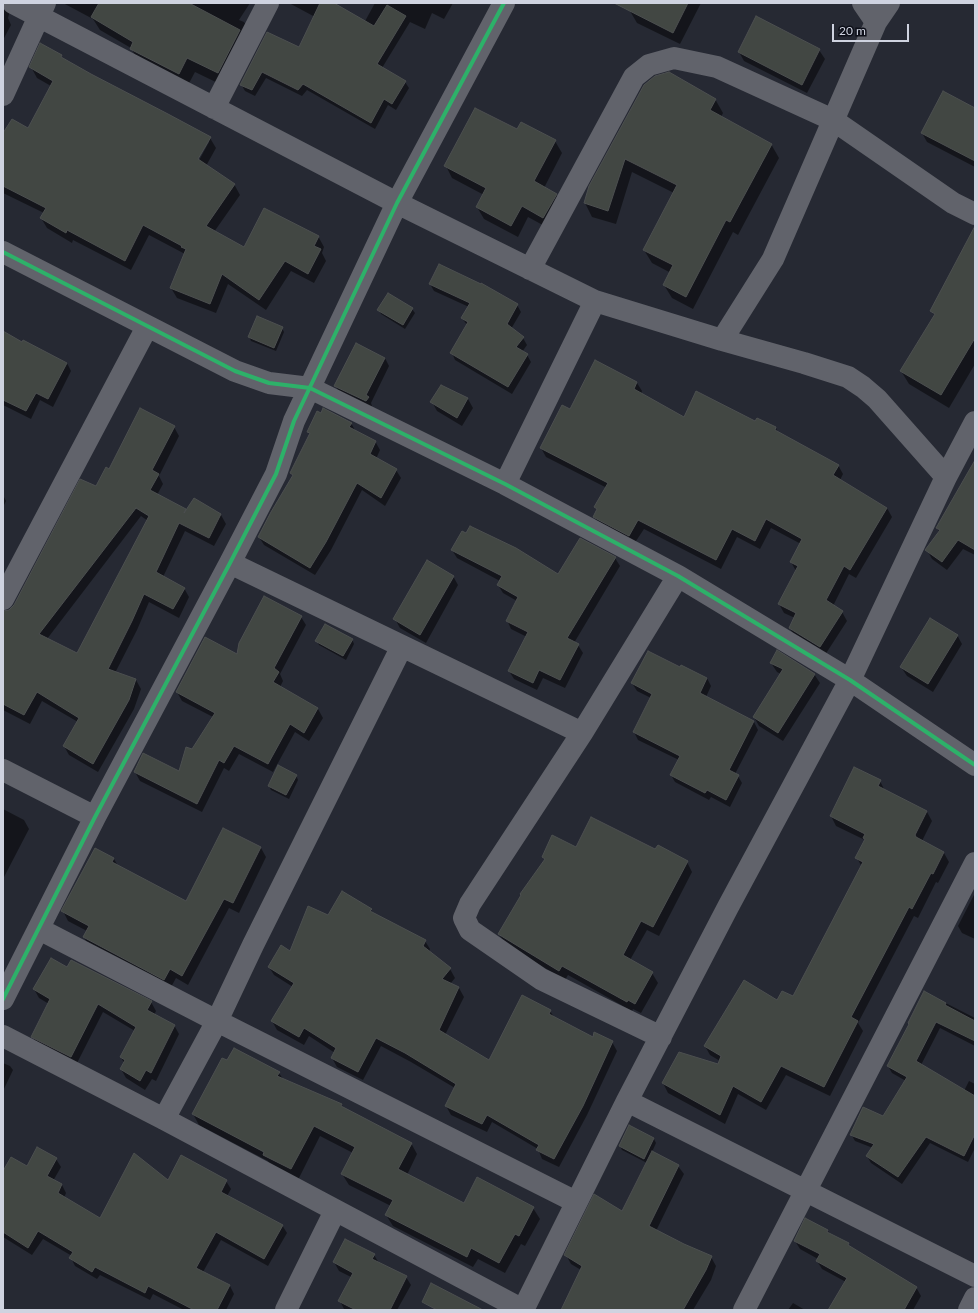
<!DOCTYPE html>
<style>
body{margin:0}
#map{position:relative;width:978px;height:1313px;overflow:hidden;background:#262933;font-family:Lato,sans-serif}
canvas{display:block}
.frame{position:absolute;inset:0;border:4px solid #cfd3e0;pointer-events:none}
.scale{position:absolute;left:832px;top:24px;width:77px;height:18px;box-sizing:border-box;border:2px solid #cfd3e0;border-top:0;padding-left:5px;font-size:12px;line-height:14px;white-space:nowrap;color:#cfd3e0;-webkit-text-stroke:3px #0d0f18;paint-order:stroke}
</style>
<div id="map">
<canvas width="978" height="1313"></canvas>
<div class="frame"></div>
<div class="scale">20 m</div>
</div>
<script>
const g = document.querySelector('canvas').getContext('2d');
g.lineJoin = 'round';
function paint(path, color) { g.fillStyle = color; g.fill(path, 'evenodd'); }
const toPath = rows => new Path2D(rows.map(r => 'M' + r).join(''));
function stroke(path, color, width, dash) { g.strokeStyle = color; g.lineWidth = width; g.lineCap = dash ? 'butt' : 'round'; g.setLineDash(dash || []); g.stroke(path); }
paint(toPath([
 [3,3,10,11,8,18,11,25,3,40],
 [63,3,250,3,239,20,244,22,252,36,226,87,195,72,187,87,139,62,131,48,100,30,93,19],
 [289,3,332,3,364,23,375,3,453,3,444,19,432,13,425,29,410,22,382,68,405,82,409,88,396,110,388,105,375,129,307,90,302,96,266,78,255,96,245,91,241,84,300,48,315,17],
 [634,3,701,3,680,44,637,23,630,11],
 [819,50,825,59,807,93,744,61,739,52],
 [61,56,63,60,210,138,216,148,206,166,234,184,240,195,214,232,245,248,318,236,324,247,322,253,326,261,314,283,291,271,266,310,228,284,216,313,177,298,171,288,185,254,149,235,131,270,73,240,72,243,47,228,41,218,44,213,3,193,3,135,28,130,51,86,37,78,31,67],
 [207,142,209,142,197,164,195,163],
 [645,86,715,99,723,113,721,117,771,144,779,158,738,235,733,232,693,309,672,298,664,285,671,273,652,263,644,250,674,193,632,172,616,224,592,217,585,203,590,186],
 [975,109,975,167,927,142,922,133],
 [517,131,555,141,562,153,544,188,556,194,563,206,550,229,528,217,518,237,484,219,477,207,484,195,452,178,446,166],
 [975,246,975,364,949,408,909,384,901,371,935,316,932,311],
 [430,284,517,305,521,312,511,329,523,338,527,345,522,352,527,355,531,362,512,394,455,360,452,353,467,325,462,318,469,307,434,291],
 [412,309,415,313,405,329,381,314,379,310],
 [282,328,284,332,276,351,251,341,249,336],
 [3,338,23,343,67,363,71,371,53,407,40,400,31,419,3,405],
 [385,358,389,366,371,403,372,406,370,409,340,394,336,386],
 [637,383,642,391,641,394,684,418,755,423,757,419,776,428,778,433,838,465,843,474,840,480,887,508,892,517,856,578,849,574,833,606,842,612,847,621,825,655,795,637,790,628,795,618,784,613,779,604,796,571,791,562,801,544,771,528,760,549,737,537,721,569,644,529,634,544,599,525,594,517,597,511,595,507,607,488,546,457,541,448,570,410],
 [441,386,468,399,473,408,462,426,437,411,432,402],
 [351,423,356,432,375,441,380,450,376,459,396,470,401,478,385,506,362,490,331,550,315,575,264,545,259,537,293,476,291,473,310,435,308,432],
 [174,427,179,436,159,476,163,484,157,495,185,509,186,511,194,499,221,515,226,524,214,546,185,531,163,577,184,588,189,597,179,618,149,602,137,630,115,673,136,680,141,689,134,709,98,772,69,755,64,746,78,722,42,701,30,724,3,710,3,612,10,611,15,605,110,470],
 [141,516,148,521,78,654,47,639],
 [975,462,975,555,963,549,947,570,932,559,927,550,939,531,937,528],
 [3,495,6,501,3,507],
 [452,550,559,575,615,558,620,566,574,643,578,645,583,653,565,688,543,678,537,690,514,679,509,671,527,637,511,629,507,620,517,601,503,593,498,585,500,581,457,558],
 [453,576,458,585,426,643,400,628,395,619],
 [301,617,306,625,280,674,283,681,280,687,318,709,323,718,309,741,295,732,273,772,239,754,229,771,224,768,202,812,140,781,135,772,179,773,213,717,182,701,177,692],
 [957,635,962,644,933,692,907,676,901,667],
 [352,639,354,644,346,660,319,645,317,641],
 [771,663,814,674,820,683,783,741,759,726,754,717,781,674,777,672],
 [680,668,707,678,711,686,706,697,754,722,758,730,735,774,738,776,742,783,730,807,711,797,709,800,675,782,671,775,679,760,638,740,634,732,651,698,637,691,632,683],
 [296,775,298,780,289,799,271,790,269,786],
 [880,781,885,791,927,812,932,821,922,841,944,853,949,862,938,883,936,882,918,918,914,916,858,1023,863,1031,830,1096,786,1075,766,1110,738,1094,725,1124,668,1093,663,1083,718,1065,720,1061,710,1055,705,1046,778,1001,793,998,862,867,857,858,865,840,836,826,831,816],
 [3,809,24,820,29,829,3,879],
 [224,829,261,848,266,857,239,913,229,908,188,985,176,978,170,989,89,947,84,937,87,931,68,921,63,911,95,849,114,859,118,866,187,902],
 [576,848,656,851,687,862,692,872,659,936,647,930,630,960,652,973,658,983,641,1013,633,1009,632,1011,568,975,565,980,505,944,499,934,545,861,543,857],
 [975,893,975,939,962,933,958,926],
 [371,910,373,914,425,941,430,949,429,952,450,969,455,978,450,984,459,988,464,997,445,1035,489,1062,550,1011,554,1017,593,1039,612,1042,617,1051,587,1115,559,1167,542,1159,538,1149,492,1122,487,1132,451,1115,446,1106,455,1088,411,1062,381,1046,363,1080,337,1067,332,1058,335,1053,309,1036,304,1045,277,1030,272,1021,293,987,274,975,269,967,290,952,329,916],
 [67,968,151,1002,156,1011,154,1015,174,1025,179,1034,156,1081,152,1079,145,1090,126,1078,121,1069,124,1063,121,1057,135,1031,103,1012,76,1065,38,1045,32,1036,49,1004,39,998,34,989],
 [924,992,975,1018,975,1046,940,1028,921,1065,964,1091,969,1081,975,1084,975,1148,968,1162,930,1143,902,1184,871,1163,867,1156,873,1148,855,1141,851,1134,884,1118,906,1081,892,1073,888,1066,910,1025],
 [3,1063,10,1066,13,1070,3,1091],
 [279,1073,283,1079,342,1105,343,1108,411,1143,417,1154,407,1175,464,1204,533,1208,540,1219,525,1246,521,1244,505,1273,478,1259,473,1267,393,1226,386,1215,391,1206,349,1185,342,1174,353,1153,320,1136,298,1180,270,1165,268,1161,199,1125,193,1114],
 [629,1127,654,1139,656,1143,652,1152,678,1166,684,1174,656,1231,683,1245,711,1257,716,1266,711,1280,693,1310,562,1310,581,1270,571,1264,566,1255,623,1212,647,1163,622,1150,620,1146],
 [56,1159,61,1167,53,1181,62,1185,66,1193,64,1198,100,1220,168,1181,226,1181,231,1189,227,1196,282,1225,287,1233,268,1266,221,1240,203,1272,230,1286,234,1294,226,1310,184,1310,153,1294,150,1300,100,1275,97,1279,75,1266,71,1258,72,1256,43,1239,32,1255,3,1237,3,1174],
 [806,1220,828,1231,830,1234,848,1244,851,1249,916,1287,921,1296,913,1310,829,1310,846,1282,822,1269,817,1261,818,1259,800,1249,795,1241],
 [374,1255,379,1263,406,1277,411,1285,397,1310,344,1309,340,1301,351,1277,339,1271,334,1262],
 [793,1303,805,1310,788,1310]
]), '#0007');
const building = toPath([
 [99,3,189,3,240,30,218,73,187,58,179,74,130,49,133,42,91,17,99,3],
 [320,3,334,3,374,26,387,5,406,16,377,64,406,81,392,104,384,99,371,123,303,84,298,90,262,72,252,90,240,85,267,32,299,47,320,3],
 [614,3,688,3,673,33,614,3],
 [756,16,820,49,802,85,738,52,756,16],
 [40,43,62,55,61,57,91,74,168,114,211,137,198,159,235,184,206,226,244,247,264,208,319,236,314,246,321,249,308,274,285,261,259,300,222,274,210,304,170,288,186,249,181,247,182,246,143,225,125,261,67,230,66,233,40,218,46,208,3,186,3,133,12,119,28,128,53,81,29,67,40,43],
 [669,72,716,99,710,110,772,144,730,222,726,220,686,297,663,285,673,265,643,250,677,185,625,159,608,211,584,203,589,186,644,85,655,76,669,72],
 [943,91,975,108,975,161,921,133,943,91],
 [475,108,517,129,521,122,556,140,534,181,557,194,543,218,522,206,511,226,476,207,486,188,444,166,475,108],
 [975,226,975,338,941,395,900,371,935,314,930,311,975,226],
 [439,264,481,284,481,283,518,304,507,324,524,337,516,347,528,354,508,387,450,353,468,322,461,318,470,303,429,284,439,264],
 [388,293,413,308,403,325,377,310,388,293],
 [257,316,283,327,274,348,248,337,257,316],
 [3,331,22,342,23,340,67,363,48,399,36,393,26,411,3,400,3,331],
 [356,343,385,358,366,395,369,397,366,401,334,386,356,343],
 [595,360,637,382,634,389,684,417,696,391,755,421,757,418,776,427,775,430,839,465,833,475,887,508,850,570,844,566,826,600,843,611,820,647,789,628,796,613,778,604,798,566,790,562,802,539,766,519,755,541,732,529,716,560,638,520,629,536,593,517,597,509,594,507,608,483,540,448,562,405,570,409,595,360],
 [441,385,468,398,457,418,430,402,441,385],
 [140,408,175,426,152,470,159,474,150,490,186,509,184,513,194,498,221,514,209,538,179,523,156,572,185,588,173,609,144,594,132,621,108,669,136,679,129,700,93,764,63,746,79,718,37,692,24,715,3,704,3,611,9,610,14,605,80,479,96,486,106,467,109,469,140,408],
 [136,508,149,516,77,653,39,634,136,508],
 [323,408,352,423,349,427,376,441,370,454,397,469,381,498,357,483,326,542,310,568,258,537,271,512,293,475,290,473,310,433,307,432,317,411,321,413,323,408],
 [975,460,975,550,958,540,942,562,925,550,940,530,936,528,975,460],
 [470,526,516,548,558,574,580,538,616,557,567,638,579,644,560,680,539,670,533,683,508,671,528,632,506,621,518,597,497,585,502,576,451,550,462,531,466,533,470,526],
 [427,560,454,576,420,635,393,619,427,560],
 [264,596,302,616,274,668,279,672,273,682,318,708,304,733,290,724,268,764,234,746,224,763,219,760,197,804,134,772,143,753,179,771,186,747,192,749,215,713,176,692,205,637,237,654,239,643,264,596],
 [930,618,958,635,928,684,900,667,930,618],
 [325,624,353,639,343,656,315,641,325,624],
 [777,650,815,674,778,733,753,717,783,669,770,663,777,650],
 [648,651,680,667,681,665,707,678,700,693,754,721,729,770,739,775,726,800,707,790,705,793,670,775,680,756,633,732,652,694,631,683,648,651],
 [278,765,297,775,286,795,268,786,278,765],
 [854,767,881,780,878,786,927,811,915,835,916,837,944,852,933,874,931,873,912,909,909,907,851,1017,858,1021,824,1087,781,1066,761,1102,733,1086,720,1115,662,1083,679,1052,718,1064,721,1056,704,1046,744,980,777,1000,782,991,793,996,863,862,855,858,865,839,863,838,865,834,830,816,854,767],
 [591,817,655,849,658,845,688,861,653,927,641,921,623,955,653,972,635,1004,628,1000,627,1002,562,966,559,971,498,934,521,895,520,894,545,859,542,857,552,835,576,847,591,817],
 [223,828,261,847,233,903,224,899,182,976,170,969,164,980,83,937,89,926,61,911,95,848,114,858,112,862,186,901,223,828],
 [342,891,372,909,370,911,426,940,423,946,451,968,442,979,459,987,439,1030,489,1060,522,995,551,1010,549,1014,593,1037,594,1032,613,1041,583,1106,554,1159,536,1150,539,1145,487,1115,482,1124,445,1106,456,1084,405,1053,376,1038,358,1072,331,1058,336,1048,304,1028,299,1037,271,1021,294,983,268,967,281,945,290,951,308,906,328,915,342,891],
 [51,958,67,967,71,960,152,1001,147,1010,175,1025,151,1073,146,1070,140,1081,120,1069,125,1060,120,1057,136,1027,98,1004,71,1057,31,1037,50,999,33,989,51,958],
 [924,991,946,1003,945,1005,975,1021,975,1041,936,1022,916,1061,975,1096,975,1134,964,1156,926,1137,898,1177,866,1156,874,1144,850,1135,863,1107,883,1116,907,1077,887,1066,909,1024,908,1023,924,991],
 [234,1048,280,1072,277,1076,342,1104,341,1106,412,1143,398,1169,464,1203,477,1177,534,1207,519,1236,515,1234,499,1263,471,1248,467,1257,385,1215,393,1200,341,1174,355,1147,314,1126,291,1169,263,1155,264,1152,192,1114,222,1058,227,1060,234,1048],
 [629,1125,654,1138,644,1159,619,1146,629,1125],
 [37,1147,57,1158,47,1176,62,1184,58,1193,100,1218,134,1153,168,1180,181,1155,227,1180,221,1192,283,1225,264,1259,216,1232,196,1268,230,1285,217,1310,194,1310,148,1286,145,1293,95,1267,92,1272,69,1258,73,1252,38,1231,28,1248,3,1232,3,1171,11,1157,27,1166,37,1147],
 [652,1151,679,1165,649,1226,684,1244,712,1256,706,1270,683,1310,561,1310,582,1266,564,1255,594,1194,622,1211,652,1151],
 [805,1218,828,1230,827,1232,849,1243,848,1245,917,1287,904,1310,828,1310,847,1278,816,1261,820,1254,794,1241,805,1218],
 [345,1239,375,1254,372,1259,407,1276,390,1310,356,1310,338,1301,353,1273,333,1262,345,1239],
 [431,1283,483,1310,437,1310,422,1302,431,1283]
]);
paint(building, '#424743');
stroke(building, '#4c4f50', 1);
stroke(toPath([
 [13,3,397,203,595,301,722,340,804,363,848,377,863,387,877,399,946,477],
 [863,3,876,22],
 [3,95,45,3],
 [214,108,268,3],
 [3,252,235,371,269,383,310,388,505,484,678,576,850,680,975,765],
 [530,269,634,77,649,65,674,58,717,67,833,120,953,203,975,214],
 [722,340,773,259,876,22,889,3],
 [505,484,595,301],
 [230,563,582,733],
 [3,599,147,327],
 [3,770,95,817],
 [39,929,217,1021,576,1202],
 [3,999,95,817,230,563,276,474,294,421,397,203,504,3],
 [3,1036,164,1119,523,1310],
 [661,1037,541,979,470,930,464,918,470,904,582,733,678,576],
 [627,1101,975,1276],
 [164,1119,217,1021,253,945,402,646],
 [286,1310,335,1211],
 [523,1310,627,1101,728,907,850,680,946,477,975,422],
 [744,1310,975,863],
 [969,1310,975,1298]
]), '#61636b', 22);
stroke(toPath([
 [3,252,235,371,269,383,310,388,505,484,678,576,850,680,975,765],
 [3,999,95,817,230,563,276,474,294,421,397,203,504,3]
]), '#2db169', 4);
</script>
